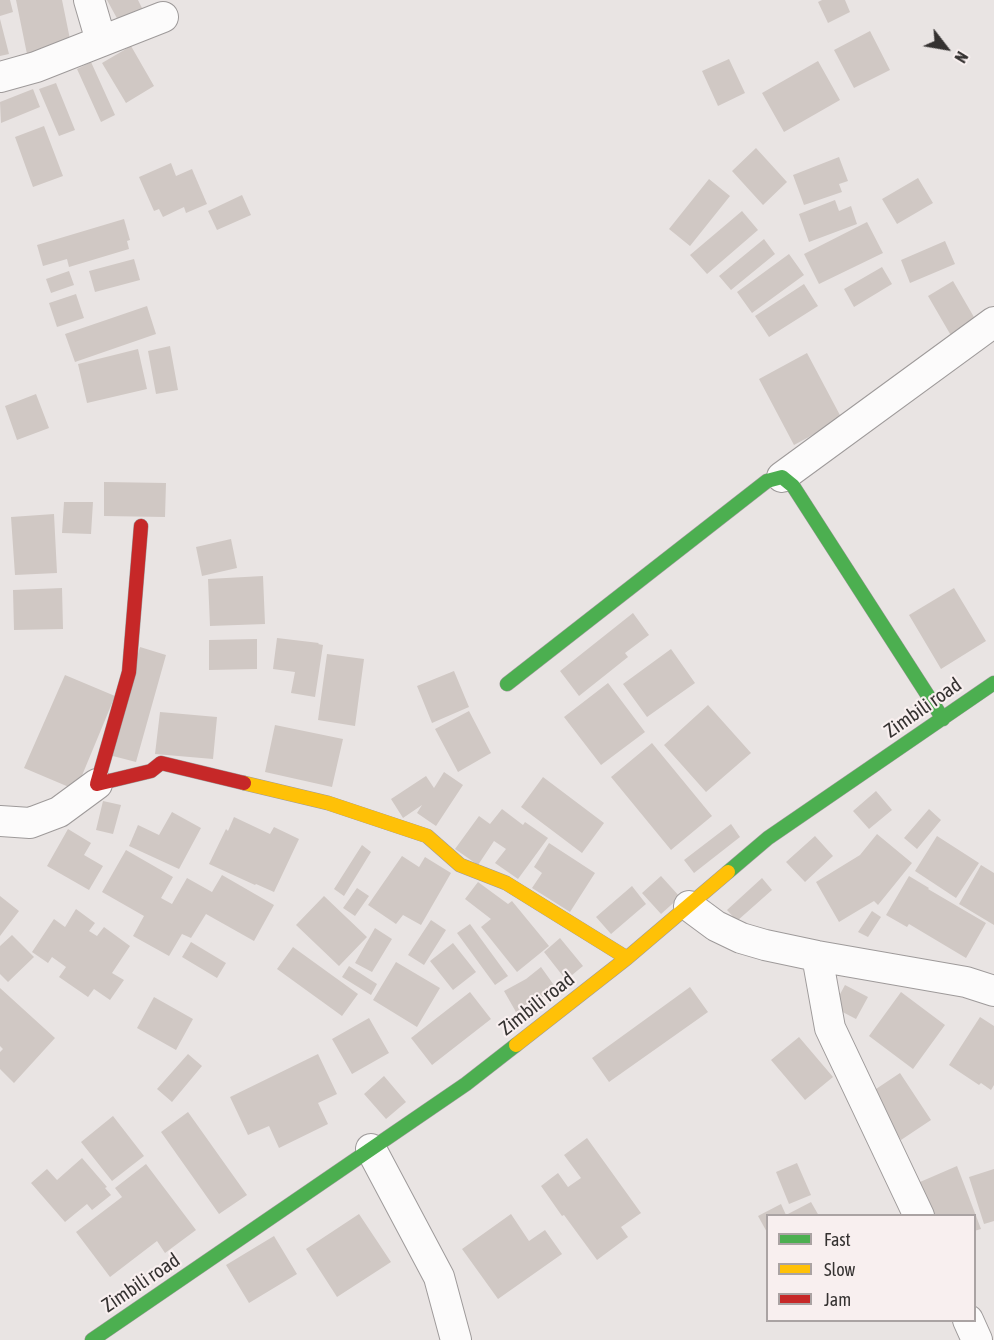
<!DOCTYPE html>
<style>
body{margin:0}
#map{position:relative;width:994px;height:1340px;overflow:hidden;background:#e9e4e3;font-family:"Asap Condensed",sans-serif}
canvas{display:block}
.legend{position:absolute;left:766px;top:1214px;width:210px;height:108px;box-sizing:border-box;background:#f8efef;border:2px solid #aaa3a3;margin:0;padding:8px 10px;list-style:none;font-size:18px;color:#353231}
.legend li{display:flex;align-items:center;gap:12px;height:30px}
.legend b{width:30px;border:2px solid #aaa3a3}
.north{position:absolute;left:916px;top:18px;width:60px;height:60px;-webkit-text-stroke:4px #f8efef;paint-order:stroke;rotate:121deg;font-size:16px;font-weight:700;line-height:24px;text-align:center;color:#353231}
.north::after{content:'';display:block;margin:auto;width:21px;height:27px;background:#353231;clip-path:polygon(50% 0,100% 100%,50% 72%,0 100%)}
</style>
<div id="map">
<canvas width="994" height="1340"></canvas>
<ul class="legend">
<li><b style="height:8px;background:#4caf50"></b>Fast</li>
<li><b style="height:8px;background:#ffc107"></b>Slow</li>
<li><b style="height:8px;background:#c62828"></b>Jam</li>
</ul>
<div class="north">N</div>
</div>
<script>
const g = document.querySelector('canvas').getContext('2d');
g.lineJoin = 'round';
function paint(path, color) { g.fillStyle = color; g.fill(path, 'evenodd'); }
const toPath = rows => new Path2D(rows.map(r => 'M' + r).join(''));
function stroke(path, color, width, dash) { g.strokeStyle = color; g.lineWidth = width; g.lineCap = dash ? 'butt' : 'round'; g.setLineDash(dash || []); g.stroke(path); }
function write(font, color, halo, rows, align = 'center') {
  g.font = font + ' "Asap Condensed",sans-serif'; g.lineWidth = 4.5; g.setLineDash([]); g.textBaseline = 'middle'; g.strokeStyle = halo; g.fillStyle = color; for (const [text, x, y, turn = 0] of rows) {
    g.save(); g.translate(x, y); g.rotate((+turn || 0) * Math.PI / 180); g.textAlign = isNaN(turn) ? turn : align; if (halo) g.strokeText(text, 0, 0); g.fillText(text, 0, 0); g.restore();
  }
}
paint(toPath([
 [0,0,10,0,13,12,0,16],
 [16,0,62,0,72,49,28,59],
 [107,0,138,0,143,10,119,22],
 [822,0,845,0,850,12,828,23,818,2],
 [0,19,9,54,0,56],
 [870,31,890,70,854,88,834,50],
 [131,46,154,86,126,103,102,63],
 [729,59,745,93,718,106,702,71],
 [818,61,840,100,784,132,762,93],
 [91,62,115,115,101,122,77,69],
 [56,83,75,130,59,136,39,89],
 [33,89,40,107,1,123,0,102],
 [44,126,63,176,33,187,15,137],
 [756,148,787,182,763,205,732,171],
 [839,157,848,181,839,184,842,192,804,205,793,175],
 [171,163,176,176,192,169,207,204,186,213,184,207,163,217,159,209,154,211,139,177],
 [918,178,933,203,897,224,882,199],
 [709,179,730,196,690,246,669,229],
 [242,195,251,215,217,230,208,211],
 [835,200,839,211,851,206,857,224,809,242,799,214],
 [742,211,758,230,707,274,690,255],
 [124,219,130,240,127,241,129,249,69,267,67,259,43,266,37,245],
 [867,222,883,253,819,284,804,254],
 [764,239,775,254,731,290,719,276],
 [945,241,955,264,910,283,901,260],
 [789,254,804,275,752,313,737,292],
 [134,259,140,280,95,292,89,271],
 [882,267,892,284,854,307,844,289],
 [69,271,74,285,51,293,46,279],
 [953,281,978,324,953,339,928,296],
 [804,284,818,306,769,337,755,316],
 [76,294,84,318,57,327,49,303],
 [147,306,156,334,75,362,65,334],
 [170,346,178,390,156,394,148,351],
 [138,349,147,389,87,403,78,364],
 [807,353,842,419,794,445,759,379],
 [36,394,49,428,17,440,5,406],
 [104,482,166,483,165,517,104,516],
 [64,502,93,502,91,534,62,533],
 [54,514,57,573,15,575,11,517],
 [231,539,237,568,202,576,196,547],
 [263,576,265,624,210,626,208,579],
 [62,588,63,629,14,630,13,590],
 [954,588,986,641,941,669,909,615],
 [633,613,649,635,625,653,628,657,579,696,560,671],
 [277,638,319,643,318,644,323,645,315,697,291,693,295,672,273,669],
 [257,639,257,669,209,670,209,640],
 [140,647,166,655,136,762,109,755],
 [671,649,695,683,647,717,623,684],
 [327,654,364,659,355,726,318,720],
 [454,671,469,707,432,723,417,686],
 [65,675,115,696,76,790,24,768],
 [608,683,645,732,601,765,564,717],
 [708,705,751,753,706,792,664,745],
 [469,711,491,753,458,772,435,729],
 [160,712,217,717,213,759,155,754],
 [275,725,343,739,332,787,265,772],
 [652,743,712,816,671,850,611,777],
 [444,772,463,785,436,826,417,813,422,805,403,818,391,799,426,776,434,788],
 [543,777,604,823,582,853,521,807],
 [876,791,892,810,869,829,853,811],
 [103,801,121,805,113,834,96,830],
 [502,809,523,825,525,822,548,838,518,879,495,863,506,849,494,841,478,865,455,849,479,816,490,824],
 [929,809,941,820,917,849,904,838],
 [172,812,201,828,179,869,129,846,138,825,159,835],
 [234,817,270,834,274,827,299,839,274,892,256,884,255,885,209,864,226,829,228,831],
 [731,824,740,837,694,873,684,860],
 [68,829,91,843,84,855,103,866,89,890,47,866],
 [877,834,912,863,878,905,874,901,839,922,816,882,860,855],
 [815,836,833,856,805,882,786,862],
 [937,836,979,863,956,898,915,871],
 [549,843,595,873,570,912,532,888,542,873,534,867],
 [362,845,371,852,344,896,334,889],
 [126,850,173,877,161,898,172,904,187,878,212,892,222,875,274,905,254,941,206,914,191,938,182,934,169,956,133,936,144,916,102,892],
 [402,856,419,867,425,857,451,873,421,925,403,915,396,924,368,905],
 [981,865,994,873,994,925,959,904],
 [661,876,680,897,661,914,642,893],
 [909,876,929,888,928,889,986,923,966,958,909,924,907,927,886,915],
 [762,878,772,890,737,921,727,910],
 [478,882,508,904,512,901,549,946,517,972,481,927,491,919,465,899],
 [632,886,646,904,611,934,596,917],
 [357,888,369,896,355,916,343,908],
 [0,896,19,911,0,936],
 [324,896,367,937,339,966,296,925],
 [76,909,95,923,89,931,97,936,104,927,130,946,112,973,124,980,110,1000,94,989,88,997,59,977,66,967,52,957,48,963,32,952,54,919,65,927],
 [872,911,881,917,868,937,858,932],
 [431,920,446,930,424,965,408,955],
 [470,924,508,976,495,985,457,933],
 [375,928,392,939,372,972,355,963],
 [12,935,34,957,8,982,0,974,0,946],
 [560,938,583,966,566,980,544,952],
 [191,942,226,963,217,978,182,957],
 [453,943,476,972,453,990,430,961],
 [293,947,358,994,342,1016,277,969],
 [396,962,440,988,417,1027,373,1000],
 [349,966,377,984,371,995,342,977],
 [541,967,556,988,540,999,516,1012,504,991,526,979],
 [845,985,868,997,856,1019,833,1007],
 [690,987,708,1012,609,1082,592,1058],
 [0,988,55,1038,14,1083,0,1069,0,1052,3,1049,0,1046],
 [470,992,491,1019,432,1065,411,1038],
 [901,992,945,1025,913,1069,869,1036],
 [154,997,193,1019,176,1050,137,1028],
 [980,1017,994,1026,994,1085,991,1090,981,1083,979,1085,949,1065],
 [369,1018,389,1053,352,1074,332,1039],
 [799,1037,833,1077,805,1100,771,1060],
 [188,1054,202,1066,172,1102,157,1089],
 [318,1054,337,1094,318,1103,328,1124,279,1148,269,1126,248,1135,230,1097],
 [900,1073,931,1120,901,1140,870,1093],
 [384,1076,406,1102,386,1119,364,1094],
 [188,1112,247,1195,219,1214,161,1132],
 [113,1116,144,1156,112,1181,81,1142],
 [587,1138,641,1213,621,1227,628,1237,597,1260,564,1215,562,1216,541,1186,558,1173,568,1187,581,1178,564,1155],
 [82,1158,107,1187,105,1188,111,1195,92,1210,87,1204,65,1222,31,1183,47,1169,57,1180],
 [797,1163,811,1195,789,1204,776,1172],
 [146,1164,196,1230,165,1253,157,1241,110,1277,76,1232,122,1197,115,1188],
 [957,1166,981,1229,974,1231,974,1216,933,1216,920,1182],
 [994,1169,994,1221,984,1224,969,1177],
 [811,1202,819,1216,768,1216,768,1234,758,1216,781,1204,786,1215],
 [359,1214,391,1262,337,1297,306,1249],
 [511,1214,529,1241,545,1230,562,1254,498,1299,462,1249],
 [274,1236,297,1274,249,1303,226,1265]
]), '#d0c8c4');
const street = toPath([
 [89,0,101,41],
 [0,77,36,67,163,17],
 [782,477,994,322],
 [0,821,30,823,59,812,97,784],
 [689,906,716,926,741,938,765,945,817,956,966,982,994,991],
 [817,956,830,1028,919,1216],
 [371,1149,439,1277,456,1340],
 [968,1320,977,1340]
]);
const fast = toPath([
 [507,684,767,481,782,477,793,486,943,719],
 [728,872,768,838,994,683],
 [92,1340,466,1084,516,1045]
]);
const slow = toPath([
 [244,783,328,803,427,836,460,865,506,883,627,958],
 [516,1045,627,958,728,872]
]);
const jam = toPath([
 [141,526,129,672,97,784,151,771,161,763,244,783]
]);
stroke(street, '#9e9a9a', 32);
stroke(fast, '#9e9a9a', 15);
stroke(slow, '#9e9a9a', 15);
stroke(jam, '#9e9a9a', 15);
stroke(street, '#fcfbfb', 30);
stroke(fast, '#4caf50', 14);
stroke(slow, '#ffc107', 14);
stroke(jam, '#c62828', 14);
write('20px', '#353231', '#f8efef', [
 ["Zimbili road",923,708,-35],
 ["Zimbili road",537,1004,-38],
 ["Zimbili road",141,1283,-34]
]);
</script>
